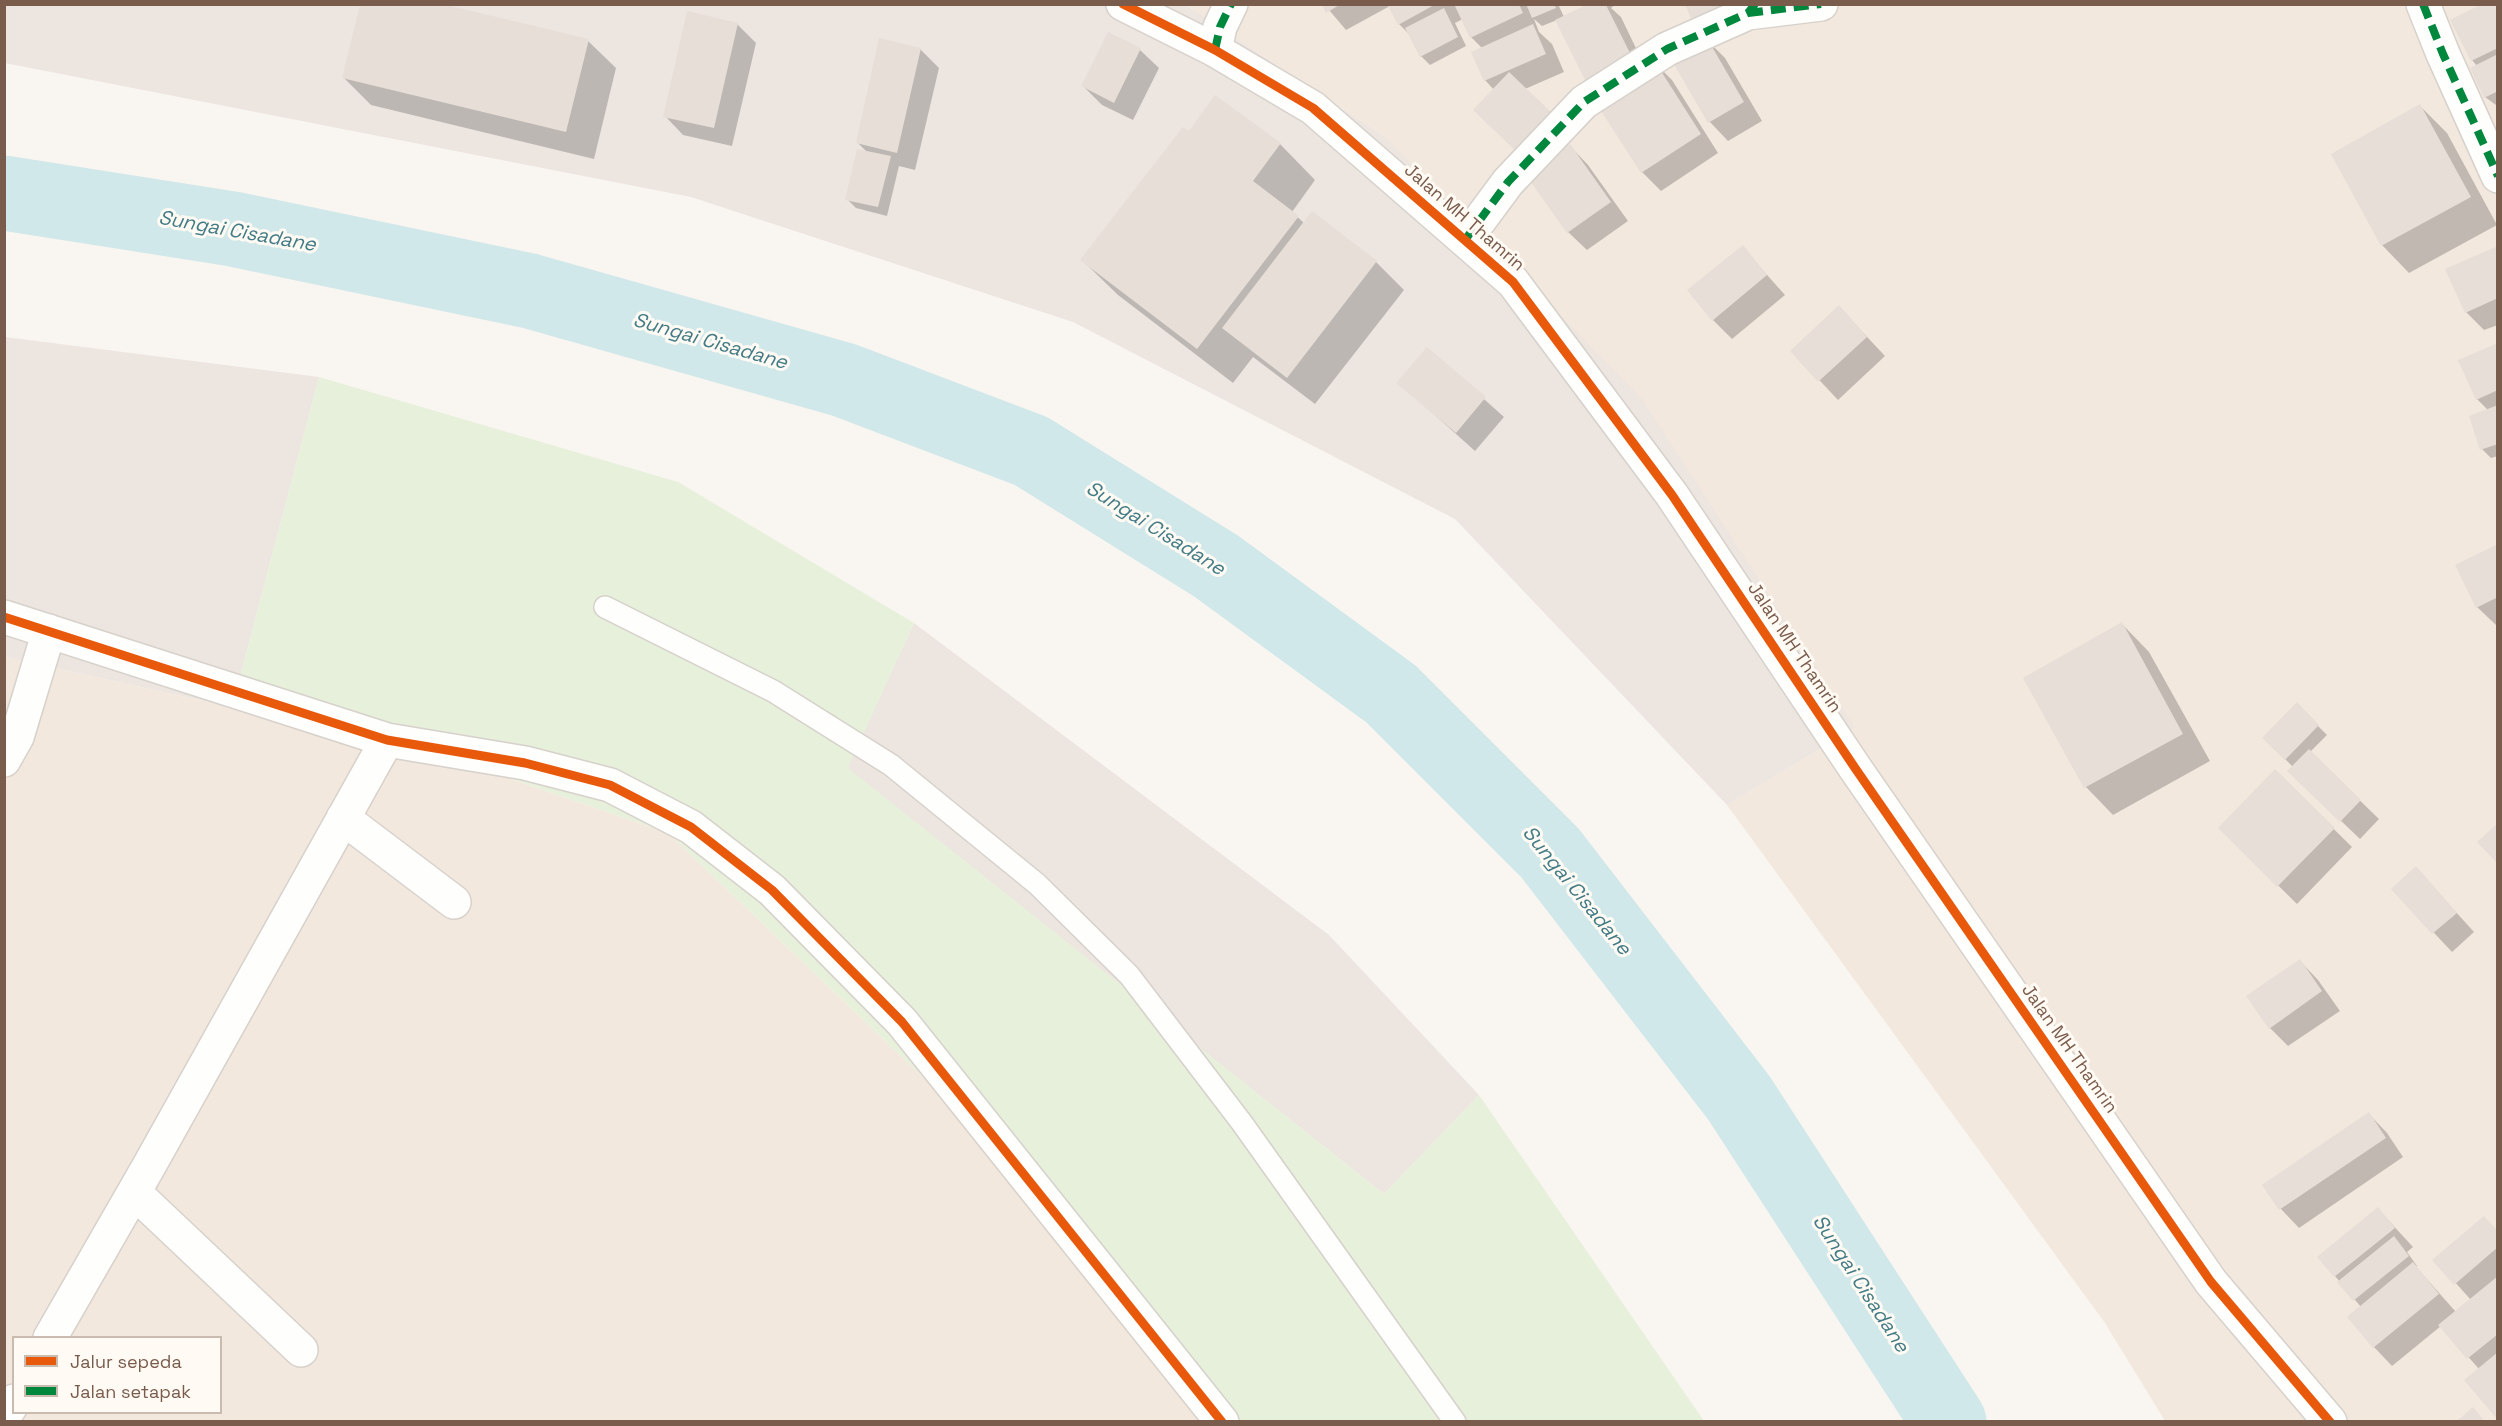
<!DOCTYPE html>
<style>
body{margin:0}
#map{position:relative;width:2502px;height:1426px;overflow:hidden;background:#f9f5f0;font-family:"Space Grotesk",sans-serif}
canvas{display:block}
.frame{position:absolute;inset:0;border:6px solid #7a5c4d;pointer-events:none}
.legend{position:absolute;left:12px;top:1336px;width:210px;height:78px;box-sizing:border-box;background:#fffaf3;border:2px solid #cabbb1;margin:0;padding:8px 10px;list-style:none;font-size:18px;color:#7a5c4d}
.legend li{display:flex;align-items:center;gap:12px;height:30px}
.legend b{width:30px;border:2px solid #cabbb1}
</style>
<div id="map">
<canvas width="2502" height="1426"></canvas>
<div class="frame"></div>
<ul class="legend">
<li><b style="height:8px;background:#e8590c"></b>Jalur sepeda</li>
<li><b style="height:8px;background:#00873e"></b>Jalan setapak</li>
</ul>
</div>
<script>
const g = document.querySelector('canvas').getContext('2d');
g.lineJoin = 'round';
function paint(path, color) { g.fillStyle = color; g.fill(path, 'evenodd'); }
const toPath = rows => new Path2D(rows.map(r => 'M' + r).join(''));
function stroke(path, color, width, dash) { g.strokeStyle = color; g.lineWidth = width; g.lineCap = dash ? 'butt' : 'round'; g.setLineDash(dash || []); g.stroke(path); }
function write(font, color, halo, rows, align = 'center') {
  g.font = font + ' "Space Grotesk",sans-serif'; g.lineWidth = 6; g.setLineDash([]); g.textBaseline = 'middle'; g.strokeStyle = halo; g.fillStyle = color; for (const [text, x, y, turn = 0] of rows) {
    g.save(); g.translate(x, y); g.rotate((+turn || 0) * Math.PI / 180); g.textAlign = isNaN(turn) ? turn : align; if (halo) g.strokeText(text, 0, 0); g.fillText(text, 0, 0); g.restore();
  }
}
paint(toPath([
 [1186,5,2497,5,2497,1421,2165,1421,2105,1323,1727,805,1855,728,1384,136],
 [5,657,430,751,668,833,952,1105,1212,1422,5,1422],
 [14,1338,220,1338,220,1412,14,1412]
]), '#f2e8de');
paint(toPath([
 [4,5,1186,5,1384,136,1641,398,1855,728,1727,805,1455,519,1073,322,691,197,5,63],
 [5,337,319,377,232,707,5,657],
 [914,623,1329,935,1479,1095,1384,1194,847,768]
]), '#ede5e0');
paint(toPath([
 [319,377,678,482,914,623,848,768,1384,1194,1479,1095,1704,1421,1212,1421,952,1105,668,833,430,751,232,707]
]), '#e7f0db');
paint(toPath([
 [362,4,439,4,588,41,616,68,594,159,371,105,344,78],
 [1324,4,1558,4,1564,17,1590,4,1616,4,1611,8,1621,17,1645,67,1654,62,1672,80,1718,153,1661,191,1642,172,1557,20,1542,26,1534,19,1539,32,1552,44,1564,72,1525,89,1553,156,1570,146,1588,165,1628,221,1587,250,1568,232,1494,90,1485,80,1482,48,1471,37,1463,19,1455,23,1466,46,1430,65,1421,56,1410,35,1399,24,1390,6,1346,30],
 [2498,4,2498,111,2496,105,2485,97,2477,66,2472,60],
 [737,24,756,43,732,146,683,135,665,116],
 [1707,40,1725,58,1762,121,1728,141,1710,122],
 [920,49,939,68,915,170,899,166,887,216,856,208,847,199,868,153,857,142],
 [1140,50,1159,68,1133,120,1102,105,1083,86],
 [2420,106,2447,133,2497,225,2409,273,2382,245],
 [1189,133,1280,144,1315,180,1292,212,1304,223,1376,262,1404,290,1315,404,1253,357,1233,383,1118,295,1082,260],
 [1742,247,1785,295,1732,339,1713,320],
 [2498,248,2498,325,2484,330,2466,312],
 [1839,307,1885,356,1838,400,1792,351],
 [2498,344,2498,456,2491,458,2482,449,2488,410,2477,399],
 [1428,349,1504,417,1475,451,1398,382],
 [2498,545,2498,624,2496,625,2477,607],
 [2122,624,2149,652,2210,761,2113,815,2086,787,2025,678],
 [2297,705,2327,735,2310,752,2379,819,2360,839,2289,771,2293,767,2264,738],
 [2275,771,2352,847,2297,904,2220,828],
 [2416,868,2474,932,2452,952,2393,889],
 [2300,961,2318,980,2340,1011,2288,1046,2270,1028],
 [2369,1114,2387,1133,2403,1157,2299,1228,2281,1209,2264,1185],
 [2378,1209,2413,1247,2407,1252,2417,1266,2416,1267,2456,1312,2471,1300,2435,1260,2498,1231,2498,1417,2479,1369,2441,1326,2392,1366,2374,1347,2361,1307,2319,1257]
]), '#0003');
stroke(toPath([
 [4,193,233,229,530,291,844,380,1031,451,1216,566,1391,694,1550,853,1739,1098,1949,1422]
]), '#d0e8ea', 75);
paint(toPath([
 [1322,4,1341,4,1326,13],
 [1387,4,1436,4,1398,25],
 [1454,4,1519,4,1523,13,1470,38],
 [1526,4,1554,4,1556,8,1532,18],
 [1685,4,1730,4,1692,21],
 [2482,4,2498,4,2498,48,2471,61,2450,20],
 [360,5,446,5,589,39,566,132,342,78],
 [1586,5,1606,5,1635,63,1588,86,1555,20],
 [1444,8,1458,37,1420,57,1405,28],
 [687,11,738,23,714,128,663,117],
 [1533,24,1546,54,1484,81,1471,52],
 [1108,32,1141,48,1114,103,1081,86],
 [879,38,921,48,897,153,856,143],
 [1707,38,1744,102,1708,123,1671,59],
 [2498,54,2498,91,2484,98,2470,68],
 [1654,60,1701,134,1641,173,1594,100],
 [1509,72,1555,116,1519,154,1473,110],
 [1215,95,1281,143,1253,181,1299,216,1197,349,1080,260,1183,127,1189,131],
 [2420,104,2471,197,2381,246,2331,154],
 [1570,144,1611,202,1567,233,1526,175],
 [857,149,891,156,878,207,845,200],
 [1312,211,1377,261,1287,378,1222,328],
 [1743,245,1767,275,1712,321,1687,290],
 [2498,246,2498,298,2465,313,2445,269],
 [1839,305,1867,337,1818,382,1790,351],
 [2498,343,2498,390,2476,400,2458,360],
 [1427,347,1486,397,1456,433,1396,383],
 [2498,405,2498,444,2480,450,2469,416],
 [2498,544,2498,597,2476,608,2455,565],
 [2122,622,2183,734,2084,788,2023,678],
 [2297,702,2319,725,2285,760,2262,738],
 [2309,749,2361,800,2340,822,2287,771],
 [2275,769,2335,828,2277,887,2218,828],
 [2498,823,2498,864,2477,842],
 [2416,866,2457,913,2432,934,2391,889],
 [2300,959,2322,991,2269,1029,2246,996],
 [2369,1112,2386,1138,2279,1210,2262,1185],
 [2378,1207,2395,1228,2334,1277,2317,1257],
 [2484,1216,2498,1231,2498,1247,2454,1285,2432,1260],
 [2394,1236,2409,1256,2353,1301,2337,1282],
 [2413,1262,2439,1294,2373,1348,2347,1317],
 [2498,1276,2498,1334,2467,1359,2438,1325],
 [2498,1352,2498,1420,2464,1380],
 [2473,1407,2485,1422,2456,1422]
]), '#e6ded7');
const service = toPath([
 [605,607,773,691,891,765,1037,884,1129,975,1242,1123,1455,1422]
]);
const minor = toPath([
 [2423,4,2443,54,2498,176],
 [1748,13,1821,4],
 [1215,50,1220,27,1231,4],
 [1465,240,1508,182,1584,102,1667,49,1748,13,1755,4],
 [4,617,387,740,525,763,610,785,691,827,772,890,902,1022,1222,1422],
 [4,760,17,737,49,631],
 [343,818,454,902],
 [134,1192,301,1350],
 [50,1338,149,1166,387,740],
 [4,1417,14,1401]
]);
const tertiary = toPath([
 [1123,4,1215,50,1313,108,1513,282,1672,495,1855,768,2211,1282,2330,1422]
]);
stroke(service, '#d7d1cb', 24);
stroke(minor, '#d7d1cb', 36);
stroke(tertiary, '#d7d1cb', 36);
stroke(service, '#fefefd', 21);
stroke(minor, '#fefefd', 33);
stroke(tertiary, '#fefefd', 33);
stroke(toPath([
 [2423,4,2443,54,2498,176],
 [1748,13,1821,4],
 [1215,50,1220,27,1231,4],
 [1465,240,1508,182,1584,102,1667,49,1748,13,1755,4]
]), '#00873e', 8, [15, 8]);
stroke(toPath([
 [1123,4,1215,50,1313,108,1513,282,1672,495,1855,768,2211,1282,2330,1422],
 [4,617,387,740,525,763,610,785,691,827,772,890,902,1022,1222,1422]
]), '#e8590c', 9);
write('18px', '#7a5c4d', '#fffaf3', [
 ["Jalan MH Thamrin",1464,218,41],
 ["Jalan MH Thamrin",1794,648,56],
 ["Jalan MH Thamrin",2069,1049,55]
]);
write('italic 20px', '#437c86', '#fffaf3', [
 ["Sungai Cisadane",237,232,10],
 ["Sungai Cisadane",710,342,16],
 ["Sungai Cisadane",1155,529,32],
 ["Sungai Cisadane",1576,891,51],
 ["Sungai Cisadane",1860,1284,57]
]);
</script>
